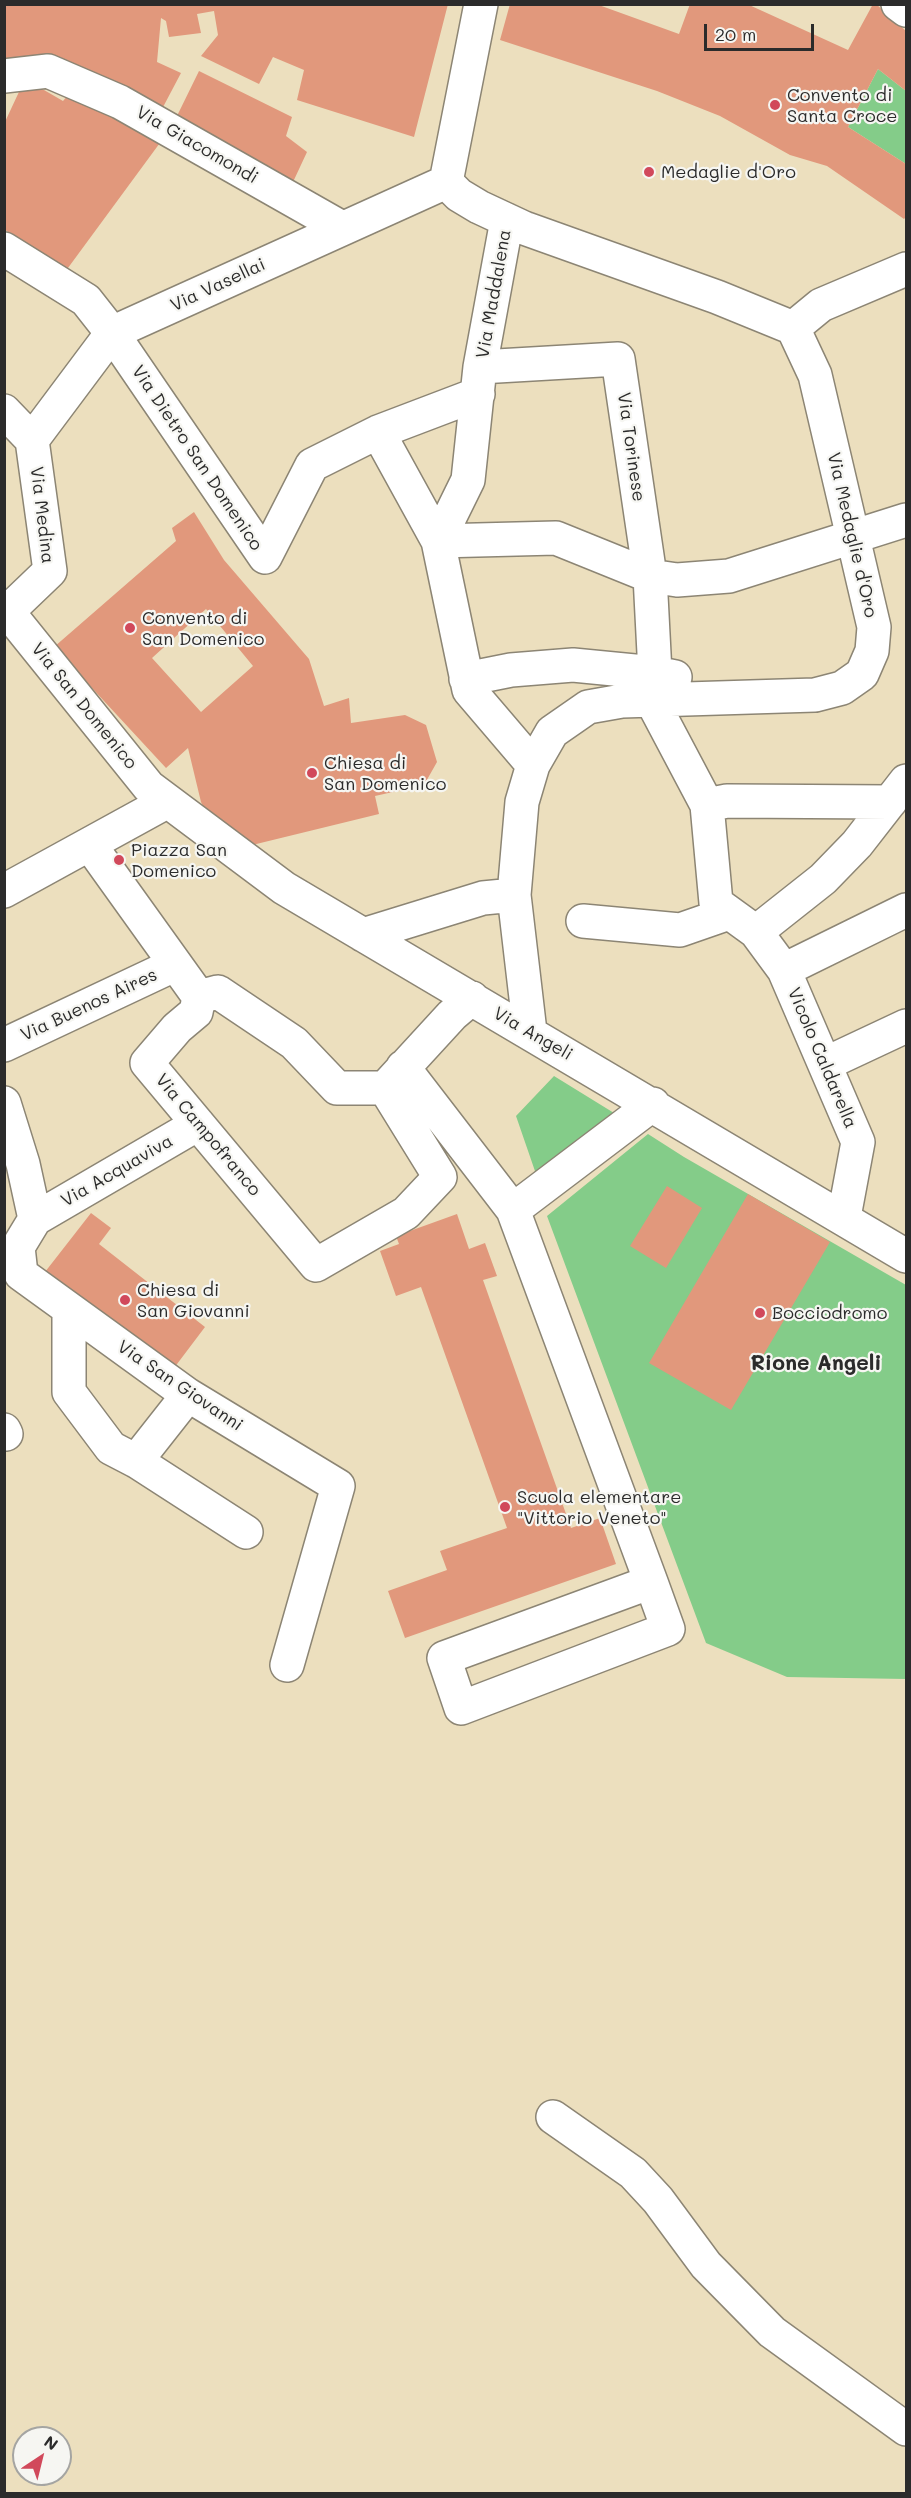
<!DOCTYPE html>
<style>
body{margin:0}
#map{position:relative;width:911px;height:2498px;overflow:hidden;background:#ecdfbe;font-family:Mali,sans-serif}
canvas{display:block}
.frame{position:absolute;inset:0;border:6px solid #2b2b2b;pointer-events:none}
.north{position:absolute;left:12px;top:2426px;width:60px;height:60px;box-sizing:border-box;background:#f6f6f2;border:2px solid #a5a5a2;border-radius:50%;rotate:35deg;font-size:16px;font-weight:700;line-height:24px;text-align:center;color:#2b2b2b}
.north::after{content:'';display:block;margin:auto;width:21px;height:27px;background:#d1495b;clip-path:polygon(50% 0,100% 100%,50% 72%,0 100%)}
.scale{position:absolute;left:704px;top:24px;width:110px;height:27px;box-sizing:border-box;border:3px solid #2b2b2b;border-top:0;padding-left:8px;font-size:18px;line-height:21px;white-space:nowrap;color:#2b2b2b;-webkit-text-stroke:4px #f6f6f2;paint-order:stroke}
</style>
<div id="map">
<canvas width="911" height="2498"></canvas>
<div class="frame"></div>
<div class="north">N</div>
<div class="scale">20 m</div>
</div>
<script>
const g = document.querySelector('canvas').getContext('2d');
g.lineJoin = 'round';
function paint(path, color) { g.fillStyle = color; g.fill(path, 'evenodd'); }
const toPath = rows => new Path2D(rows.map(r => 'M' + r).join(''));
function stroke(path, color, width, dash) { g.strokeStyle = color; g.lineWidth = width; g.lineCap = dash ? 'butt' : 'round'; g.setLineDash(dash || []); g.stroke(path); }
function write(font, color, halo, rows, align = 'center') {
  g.font = font + ' Mali,sans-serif'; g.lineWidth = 4.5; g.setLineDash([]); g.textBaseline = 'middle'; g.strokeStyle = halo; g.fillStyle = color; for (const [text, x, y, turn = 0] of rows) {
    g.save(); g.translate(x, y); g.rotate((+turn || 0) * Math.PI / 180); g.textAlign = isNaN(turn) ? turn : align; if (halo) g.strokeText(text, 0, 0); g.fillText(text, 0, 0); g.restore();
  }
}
paint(toPath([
 [878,69,906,91,906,164,848,127],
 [554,1076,614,1113,536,1174,516,1116],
 [648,1134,684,1157,906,1285,906,1679,787,1677,706,1643,547,1216]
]), '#84cc89');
paint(toPath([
 [4,4,448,4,414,137,297,100,304,70,273,57,259,84,201,56,218,35,214,11,197,14,201,33,169,37,166,21,161,18,157,62,181,73,162,109,4,68],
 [510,4,596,4,679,34,690,4,747,4,848,50,873,4,876,4,906,31,906,91,878,69,848,127,906,164,906,217,904,219,827,166,790,155,720,116,657,91,500,40],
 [199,71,292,117,286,136,307,152,293,182,176,118],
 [25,79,63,101,74,88,165,136,65,272,4,229,4,124],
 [194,512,224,560,309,659,324,706,349,698,351,723,405,715,426,725,437,762,424,785,375,796,379,814,240,848,231,827,216,824,209,818,201,802,188,748,166,768,54,647,176,541,172,528],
 [206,609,253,666,201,712,152,658],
 [667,1186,702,1208,666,1268,630,1246],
 [748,1194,830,1242,731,1410,649,1363],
 [91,1213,111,1228,99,1244,205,1327,171,1372,45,1272],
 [457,1214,469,1249,485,1243,497,1276,483,1280,571,1528,600,1518,616,1564,405,1638,388,1591,447,1570,440,1551,507,1528,421,1287,396,1296,380,1251,399,1244,396,1236]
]), '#e1987c');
const minor = toPath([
 [481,4,446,182,459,195,479,207,524,228,717,297,793,328,815,375,874,627,872,651,862,674,842,688,815,695,622,701,588,707,552,732,533,765,522,802,514,895,530,1032],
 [898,4,906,10],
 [4,76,48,71,120,102,342,228],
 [507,220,480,367,468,480,438,541,556,538,650,576,677,580,729,576,906,520],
 [4,249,86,300,112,333,265,557,312,465,378,432,478,394],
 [793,328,821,305,906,269],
 [480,367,618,359,650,576,655,673],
 [4,411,32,440,50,571,4,615],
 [378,432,438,541,469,690,533,765],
 [32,440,112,333,446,182],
 [4,607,149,787,284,888,906,1256],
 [466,679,511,670,573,665,655,673,675,677],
 [652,701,707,805,727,801,890,802],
 [707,805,716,903,756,932,784,970,858,1142,844,1217],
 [90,845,199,997,196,1012,177,1028,147,1063,316,1265,406,1213,440,1177,385,1088,452,1015,472,998],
 [4,891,168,801],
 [583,921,680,930,729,913],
 [756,932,823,879,857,844,906,781],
 [363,935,483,898,514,895],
 [784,970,906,910],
 [199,997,218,992,294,1043,337,1088,385,1088],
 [4,1045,174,965],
 [825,1064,906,1026],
 [403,1067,513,1210,651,1582,668,1629,461,1708,444,1658,651,1582],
 [4,1103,23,1164,35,1219,18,1247,21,1274,188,1395,338,1486,287,1665],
 [513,1210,653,1104],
 [35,1219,198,1124],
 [69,1309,69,1392,111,1448,136,1461,246,1532],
 [4,1430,6,1434],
 [136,1461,188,1395],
 [553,2117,633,2173,658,2200,706,2265,772,2332,906,2429]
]);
stroke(minor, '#8c8574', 36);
stroke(minor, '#fff', 33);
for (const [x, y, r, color] of [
 [775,105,6,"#d1495b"],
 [649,172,6,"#d1495b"],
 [130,628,6,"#d1495b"],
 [312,773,6,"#d1495b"],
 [119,860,6,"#d1495b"],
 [125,1300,6,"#d1495b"],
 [760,1313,6,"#d1495b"],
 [505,1507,6,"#d1495b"]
]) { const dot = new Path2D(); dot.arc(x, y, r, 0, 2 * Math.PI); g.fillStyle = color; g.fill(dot); stroke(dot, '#f6f6f2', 2); }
write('18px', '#2b2b2b', '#f6f6f2', [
 ["Convento di",787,95],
 ["Santa Croce",787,116],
 ["Medaglie d'Oro",661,172],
 ["Convento di",142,618],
 ["San Domenico",142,639],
 ["Chiesa di",324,763],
 ["San Domenico",324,784],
 ["Piazza San",131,850],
 ["Domenico",131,871],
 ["Chiesa di",137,1290],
 ["San Giovanni",137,1311],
 ["Bocciodromo",772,1313],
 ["Scuola elementare",517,1497],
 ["\"Vittorio Veneto\"",517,1518]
], 'left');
write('18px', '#2b2b2b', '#f6f6f2', [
 ["Via Giacomondi",197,145,30],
 ["Via Vasellai",218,285,-25],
 ["Via Maddalena",494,294,-80],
 ["Via Torinese",631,447,82],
 ["Via Dietro San Domenico",197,458,56],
 ["Via Medina",42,515,83],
 ["Via Medaglie d'Oro",852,535,77],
 ["Via San Domenico",84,706,51],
 ["Via Buenos Aires",89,1005,-25],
 ["Via Angeli",533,1034,30],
 ["Vicolo Caldarella",822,1058,67],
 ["Via Campofranco",208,1135,50],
 ["Via Acquaviva",117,1171,-30],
 ["Via San Giovanni",180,1386,34]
]);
write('bold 21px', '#2b2b2b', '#f6f6f2', [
 ["Rione Angeli",816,1364]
]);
</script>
